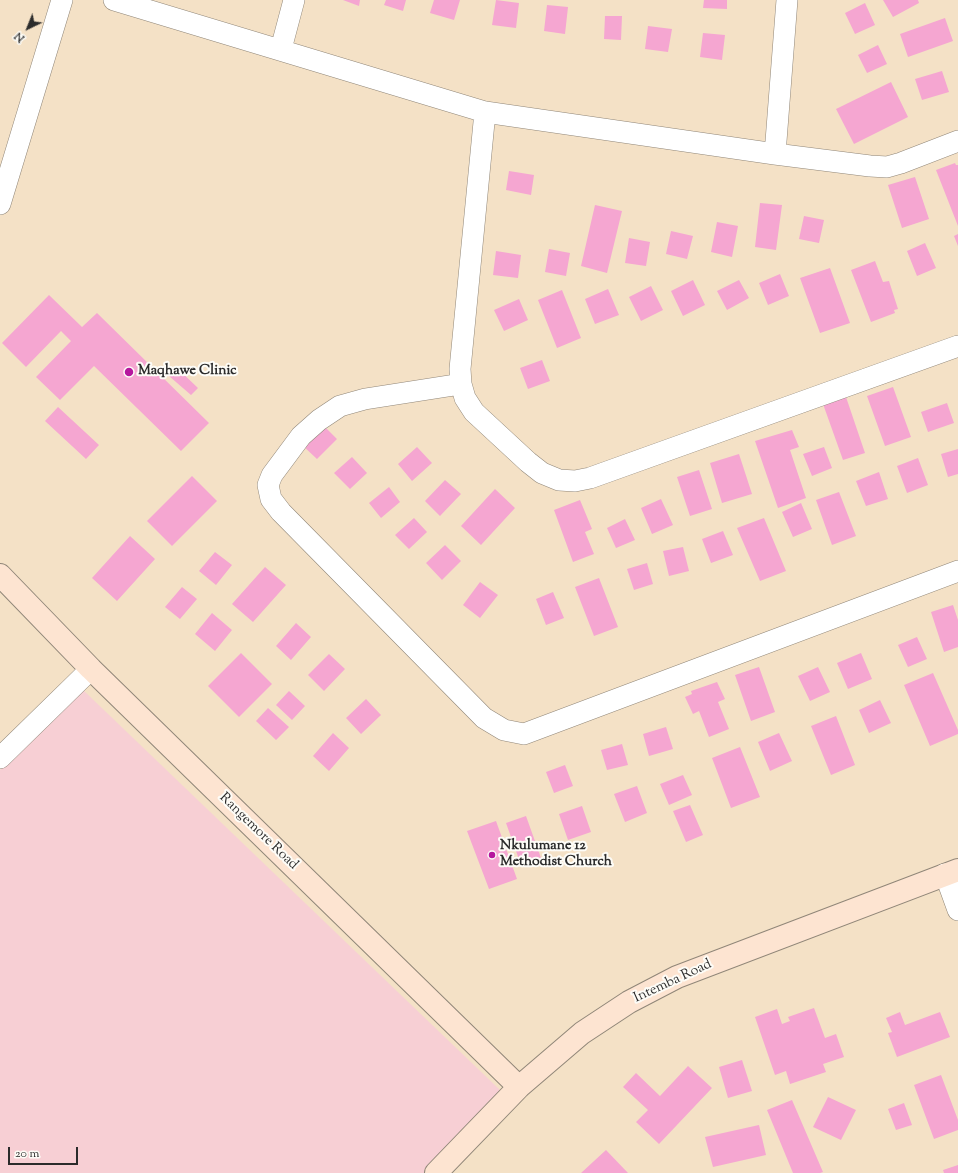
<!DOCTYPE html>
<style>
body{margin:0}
#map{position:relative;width:958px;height:1173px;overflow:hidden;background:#f4e1c6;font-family:"Sorts Mill Goudy",serif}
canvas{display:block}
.north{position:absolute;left:8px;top:8px;width:40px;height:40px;-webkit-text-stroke:3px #fdfcf7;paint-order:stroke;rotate:223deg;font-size:11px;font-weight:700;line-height:16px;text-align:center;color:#2b2b2b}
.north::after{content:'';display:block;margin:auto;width:14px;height:18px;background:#2b2b2b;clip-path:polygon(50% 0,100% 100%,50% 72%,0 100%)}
.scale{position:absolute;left:8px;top:1147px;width:70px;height:18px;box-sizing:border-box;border:2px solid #2b2b2b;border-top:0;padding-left:5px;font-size:12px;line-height:14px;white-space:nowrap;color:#2b2b2b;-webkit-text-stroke:3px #fdfcf7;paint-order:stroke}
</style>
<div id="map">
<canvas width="958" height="1173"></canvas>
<div class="north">N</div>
<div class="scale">20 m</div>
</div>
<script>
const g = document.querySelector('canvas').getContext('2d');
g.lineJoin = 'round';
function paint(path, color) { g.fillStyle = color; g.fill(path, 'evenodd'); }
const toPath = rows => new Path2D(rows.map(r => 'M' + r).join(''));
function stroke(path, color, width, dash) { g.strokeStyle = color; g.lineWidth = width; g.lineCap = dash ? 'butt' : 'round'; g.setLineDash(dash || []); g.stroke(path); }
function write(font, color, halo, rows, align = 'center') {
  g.font = font + ' "Sorts Mill Goudy",serif'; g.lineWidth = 4; g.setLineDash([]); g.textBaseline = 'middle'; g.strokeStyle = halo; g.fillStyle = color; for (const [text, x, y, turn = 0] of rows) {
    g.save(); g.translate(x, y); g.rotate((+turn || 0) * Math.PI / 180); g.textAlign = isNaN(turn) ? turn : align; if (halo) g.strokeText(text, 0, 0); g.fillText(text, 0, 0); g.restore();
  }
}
paint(toPath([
 [81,688,501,1091,424,1173,0,1173,0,770]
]), '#f7cfd4');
paint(toPath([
 [343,0,360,0,359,6],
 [386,0,406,0,403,11,384,5],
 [434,0,460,0,454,20,430,13],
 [496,0,519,3,516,28,492,25],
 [704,0,727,0,727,9,703,8],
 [883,0,918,0,919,3,893,17],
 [865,3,875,25,855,34,845,13],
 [547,5,568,7,565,34,544,31],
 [605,16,622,16,621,40,604,39],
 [945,18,953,41,908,57,900,34],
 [648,26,672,29,668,52,645,49],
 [703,33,725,35,722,60,700,57],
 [878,45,887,64,867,73,858,55],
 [942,71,949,92,922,100,915,79],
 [891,82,908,117,854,144,836,109],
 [955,163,956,165,958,165,958,226,936,170],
 [509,171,534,175,531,195,506,190],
 [915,177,929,219,902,228,888,185],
 [760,203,782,205,776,250,755,247],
 [595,205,622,211,607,273,581,266],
 [804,216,824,220,819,243,799,239],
 [717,222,738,226,732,257,711,252],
 [671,231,693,236,687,259,666,254],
 [958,234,958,246,954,236],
 [629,238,650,242,646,266,625,263],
 [925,243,936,268,917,276,907,251],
 [549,249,570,253,566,276,545,272],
 [496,251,521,255,518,278,493,275],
 [875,261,883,282,889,281,898,309,894,310,895,313,871,322,851,270],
 [830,268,850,323,820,333,800,278],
 [780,274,789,296,768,305,759,283],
 [693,280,705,305,683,316,671,291],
 [739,280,749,298,727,310,717,291],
 [651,286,663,310,641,321,629,297],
 [608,289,619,315,595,324,585,299],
 [562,290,581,338,557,348,538,300],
 [49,295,82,327,97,313,209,423,181,451,94,366,60,400,36,377,71,341,61,331,26,367,2,343],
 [519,299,528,320,504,331,494,310],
 [542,360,550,381,528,389,520,368],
 [177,368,198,388,191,395,169,376],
 [893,387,911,437,885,446,867,396],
 [846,397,865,453,843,460,823,404],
 [947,403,954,423,928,432,921,412],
 [58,407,99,445,86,459,45,421],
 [323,425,337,439,317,459,302,445],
 [792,430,799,447,790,450,806,498,778,508,755,441],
 [417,447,432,463,412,481,398,464],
 [824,447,832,468,812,476,803,454],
 [958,449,958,474,948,477,941,454],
 [739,454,752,494,722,503,710,463],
 [352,457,367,473,350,489,334,473],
 [918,458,928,485,907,493,897,466],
 [699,470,712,509,690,516,677,477],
 [879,472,888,499,866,506,856,481],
 [192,476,217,501,172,546,147,521],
 [445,480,461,494,440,516,425,501],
 [389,487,400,502,381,518,369,503],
 [495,489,515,508,481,545,461,526],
 [839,492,856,536,832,545,816,500],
 [661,499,673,525,652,534,641,508],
 [580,500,592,529,585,532,594,554,573,562,554,510],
 [801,503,812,529,793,537,782,512],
 [414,518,427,532,409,549,395,535],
 [764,518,786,571,760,581,737,528],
 [625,519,635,540,616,548,607,528],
 [723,531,733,555,711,563,702,539],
 [130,536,155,559,117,601,92,578],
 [445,545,461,561,442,580,426,563],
 [683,547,689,571,669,576,663,551],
 [215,552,232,565,216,585,199,571],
 [647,563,653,584,634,590,627,569],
 [265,567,286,585,253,622,232,604],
 [599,578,618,627,594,636,575,587],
 [480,582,498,595,480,618,463,605],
 [182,587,197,599,180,619,165,607],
 [553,592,564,618,546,625,536,599],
 [953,605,958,620,958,647,944,652,931,612],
 [212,613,232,630,215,651,195,634],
 [296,623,311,637,291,660,276,646],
 [917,637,927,659,908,667,898,645],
 [241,653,272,684,239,717,208,686],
 [861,653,872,679,848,689,837,663],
 [329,654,345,669,324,691,308,675],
 [759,667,775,712,751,721,735,675],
 [818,667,830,692,810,701,798,676],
 [933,673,958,730,958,734,930,746,904,685],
 [717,682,725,699,718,702,729,729,709,737,699,711,693,714,685,697,692,694,691,691],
 [289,691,305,706,292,720,276,705],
 [366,699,381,715,361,734,346,718],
 [880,700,891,723,869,733,859,710],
 [268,708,289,727,276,740,256,721],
 [836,716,855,765,831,775,811,726],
 [666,727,673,749,649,756,643,734],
 [333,733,349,748,329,771,313,756],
 [779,733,792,761,770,771,758,742],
 [622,744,628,765,607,770,601,750],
 [740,747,760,797,731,808,712,758],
 [565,765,573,786,554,793,546,772],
 [683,775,692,795,669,805,660,784],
 [637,786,647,813,625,822,614,794],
 [690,805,703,835,686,842,673,811],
 [582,806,591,832,568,840,559,814],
 [526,816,541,858,521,865,506,823],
 [496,821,517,879,489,889,467,831],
 [814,1008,825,1038,836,1034,844,1057,823,1064,826,1072,790,1084,786,1071,775,1075,755,1017,777,1009,782,1024,790,1021,788,1017],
 [900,1012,905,1025,940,1012,950,1037,897,1057,888,1033,892,1032,886,1018],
 [742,1060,752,1091,728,1098,719,1067],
 [688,1066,712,1088,659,1144,636,1122,648,1110,623,1087,636,1073,660,1096],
 [941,1075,958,1120,958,1130,934,1139,914,1085],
 [828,1097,856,1110,841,1140,813,1127],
 [792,1100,823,1172,820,1173,793,1173,767,1110],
 [904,1103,912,1125,896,1130,888,1109],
 [759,1125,766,1155,713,1167,705,1137],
 [606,1150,628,1173,581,1173],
 [958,1165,958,1173,944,1173,943,1170]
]), '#f5a6d1');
const street = toPath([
 [114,0,485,112,775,154,870,166,887,167,901,163,958,141],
 [281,49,294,0],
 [775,154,787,0],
 [0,204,62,0],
 [958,346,590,478,575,481,559,480,542,473,528,462,474,412,465,398,461,384,365,399,340,406,319,420,301,436,272,475,268,485,271,499,281,512,484,718,504,730,524,734,958,571],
 [461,384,460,369,485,112],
 [0,758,91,669],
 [945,874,958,910]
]);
const secondary = toPath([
 [0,575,91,669,519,1087],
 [436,1173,519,1087,582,1033,629,1002,677,977,958,870]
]);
stroke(street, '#908678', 22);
stroke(secondary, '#908678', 24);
stroke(street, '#fff', 21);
stroke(secondary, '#fde4d1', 22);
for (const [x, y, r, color] of [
 [129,372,5,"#b5179e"],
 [492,855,4,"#b5179e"]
]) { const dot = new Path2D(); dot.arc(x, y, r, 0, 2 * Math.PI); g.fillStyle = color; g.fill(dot); stroke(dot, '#fdfcf7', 1.5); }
write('bold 14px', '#2b2b2b', '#fdfcf7', [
 ["Maqhawe Clinic",138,372],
 ["Nkulumane 12",500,847],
 ["Methodist Church",500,863]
], 'left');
write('14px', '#2b2b2b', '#fdfcf7', [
 ["Rangemore Road",258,832,44],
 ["Intemba Road",673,982,-25]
]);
</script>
